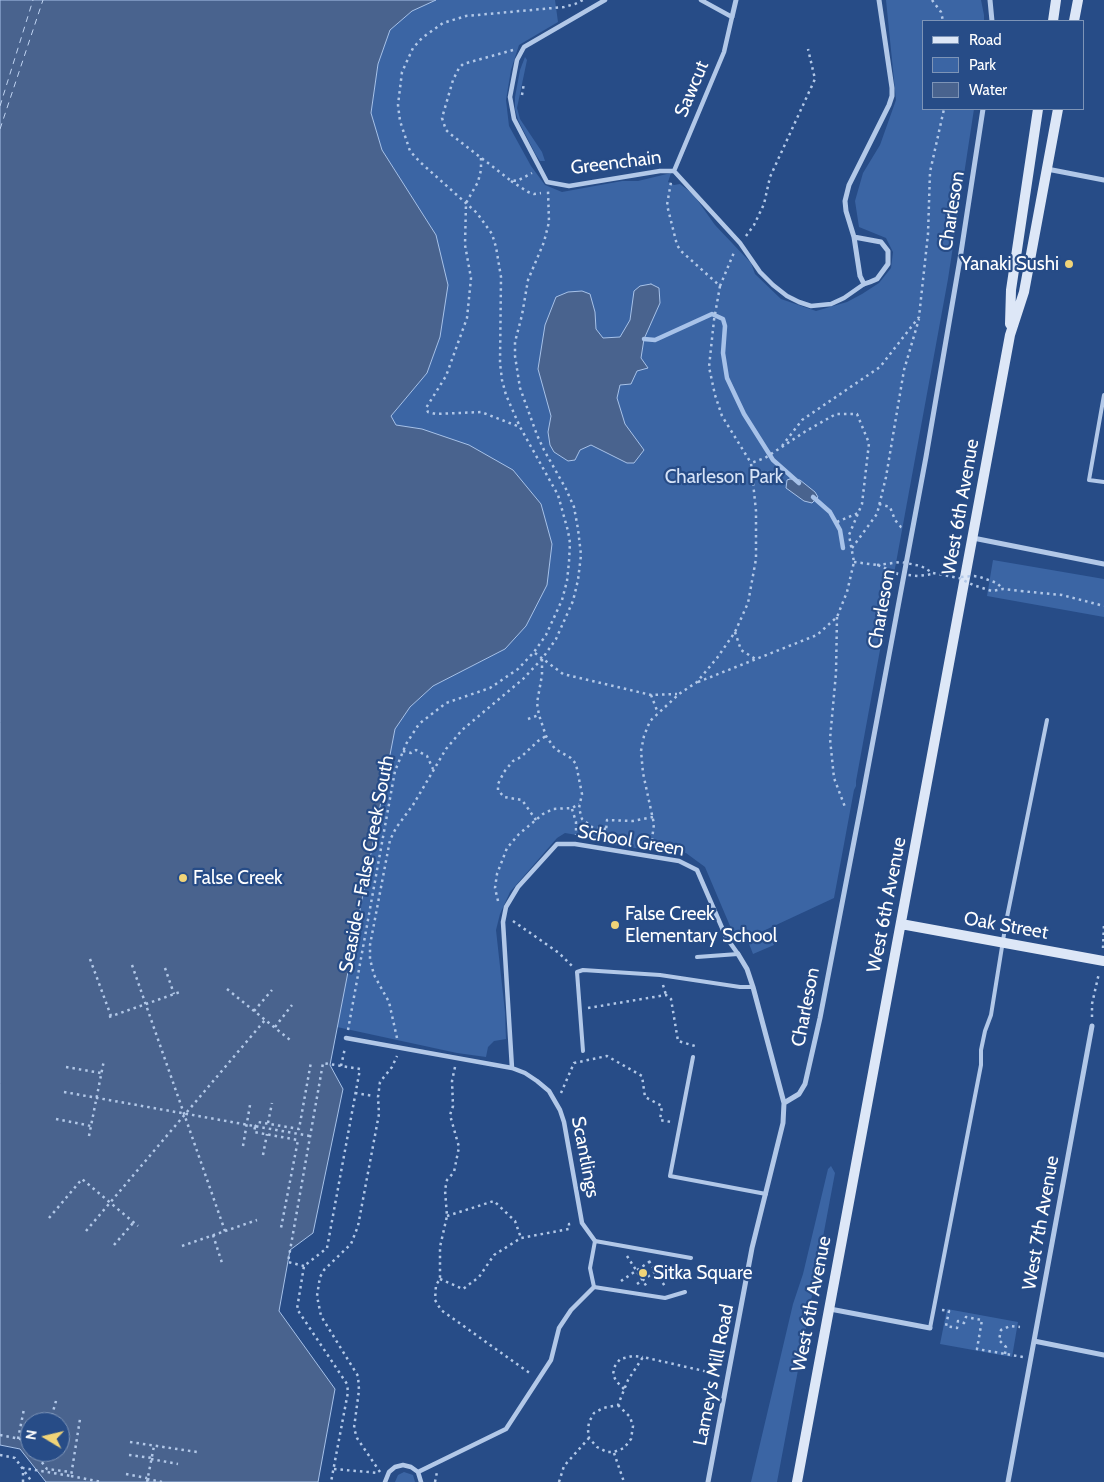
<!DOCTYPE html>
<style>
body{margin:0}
#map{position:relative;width:1104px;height:1482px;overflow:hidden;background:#274c87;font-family:Cabin,sans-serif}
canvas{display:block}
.legend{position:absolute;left:922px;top:20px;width:162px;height:90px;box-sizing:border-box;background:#274c87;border:1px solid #7d94b7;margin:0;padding:6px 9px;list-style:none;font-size:15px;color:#fff}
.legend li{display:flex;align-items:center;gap:10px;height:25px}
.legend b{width:25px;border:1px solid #7d94b7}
.north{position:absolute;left:20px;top:1412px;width:50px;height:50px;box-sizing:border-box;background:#274c87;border:1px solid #7d94b7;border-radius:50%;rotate:279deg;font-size:14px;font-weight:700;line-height:20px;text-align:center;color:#fff}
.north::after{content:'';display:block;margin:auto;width:18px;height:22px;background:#f1d478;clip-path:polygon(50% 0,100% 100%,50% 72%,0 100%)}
</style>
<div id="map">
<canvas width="1104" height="1482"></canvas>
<ul class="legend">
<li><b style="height:6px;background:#dde7f7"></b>Road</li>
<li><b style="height:14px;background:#3b65a4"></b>Park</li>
<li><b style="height:14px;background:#49638e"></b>Water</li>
</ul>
<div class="north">N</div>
</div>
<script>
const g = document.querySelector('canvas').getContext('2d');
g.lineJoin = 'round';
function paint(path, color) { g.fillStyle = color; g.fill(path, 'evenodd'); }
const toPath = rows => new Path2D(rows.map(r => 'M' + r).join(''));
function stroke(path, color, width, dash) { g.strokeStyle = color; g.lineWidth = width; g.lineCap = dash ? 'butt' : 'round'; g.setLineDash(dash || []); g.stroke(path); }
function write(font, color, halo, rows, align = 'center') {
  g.font = font + ' Cabin,sans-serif'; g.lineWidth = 4.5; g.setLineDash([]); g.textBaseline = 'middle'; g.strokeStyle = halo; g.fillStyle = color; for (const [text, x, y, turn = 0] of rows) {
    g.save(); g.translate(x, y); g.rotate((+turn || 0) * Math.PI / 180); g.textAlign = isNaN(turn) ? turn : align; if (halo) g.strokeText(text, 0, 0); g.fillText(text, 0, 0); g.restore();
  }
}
paint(toPath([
 [436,0,555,0,558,22,519,45,511,70,506,100,509,126,531,166,545,185,562,192,622,181,638,181,671,173,668,182,674,185,680,184,693,194,715,225,751,263,755,274,781,299,816,311,847,302,862,294,879,283,891,268,893,252,886,238,859,227,855,201,863,173,880,145,896,100,886,0,981,0,984,15,984,21,923,21,923,109,974,109,948,279,856,781,856,786,854,790,834,898,746,939,733,933,705,867,686,853,649,847,649,850,607,844,607,840,565,833,557,838,510,892,500,914,496,930,505,1012,506,1039,494,1041,488,1047,486,1057,457,1053,337,1027,395,729,410,707,433,686,505,649,422,429,396,425,391,416,427,373,440,337,436,235,382,150,371,113,378,64,390,30,412,11],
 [525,57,527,60,517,108,520,119,542,152,545,161,540,161,536,155,518,120,515,109,515,97,520,70],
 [993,560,1104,579,1104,617,987,596],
 [768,932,774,945,753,954,748,941],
 [831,1166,835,1173,777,1482,751,1482,793,1304,803,1274,828,1169],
 [947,1309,1018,1322,1012,1357,940,1344],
 [404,1472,413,1475,415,1482,395,1482,398,1475]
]), '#3b65a4');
const water = toPath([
 [0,0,436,0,412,11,390,30,378,64,371,113,382,150,436,235,448,285,440,337,427,373,391,416,396,425,422,429,469,445,513,470,541,504,552,544,547,585,526,626,505,649,433,686,410,707,395,729,330,1065,343,1089,313,1233,290,1250,279,1311,335,1389,318,1482,46,1482,20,1449,0,1445,0,0],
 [30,1422,60,1422,60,1452,30,1452,30,1422],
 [651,284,659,288,660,303,644,339,641,358,648,368,637,371,631,384,620,385,617,398,625,424,644,450,634,463,627,463,591,445,580,450,575,460,568,461,554,452,550,445,548,432,551,416,538,369,545,325,556,297,568,292,582,291,590,294,595,312,596,329,603,338,620,337,630,320,634,291,640,286,651,284],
 [790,479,800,480,815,492,818,497,812,503,804,501,786,488,787,480,790,479]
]);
paint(water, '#49638e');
stroke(water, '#a7c2e9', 1);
stroke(toPath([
 [644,339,655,340,712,314,723,319,725,326,723,353,727,378,744,414,773,460,799,483],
 [813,497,830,512,840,530,843,548]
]), '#a7c2e9', 4.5);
stroke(toPath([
 [0,106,33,0],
 [0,129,43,0]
]), '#bed2f0', 1, [6, 5]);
stroke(toPath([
 [932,0,941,12,943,21],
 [513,50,463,64,459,68,453,80,442,118,446,130,449,133,510,180,517,181,532,173],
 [522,95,524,83],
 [481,158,481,170,478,182,466,203,465,245,471,278,467,318,446,376,426,408,428,412,436,414,481,412,520,427],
 [511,181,528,192,534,194,541,193],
 [746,236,754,225,764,204,770,177,815,79,808,49],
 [720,286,735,250],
 [782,446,802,420,880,367,919,317,928,234,930,172,944,109],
 [879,504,890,507,895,520,901,527,904,528],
 [837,522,858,513],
 [852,548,877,514,886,477,904,370,919,319],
 [854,562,877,565],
 [1021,591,1062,595,1104,606],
 [837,617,836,673,830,739,834,778,845,807],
 [735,632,741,650,757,660],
 [535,653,563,674,651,695,677,694],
 [542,659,542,675,537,703,539,715,546,736,555,749,571,758,576,764,582,794,579,808,582,819,592,827,606,829],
 [698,682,817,635,837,617,847,592,854,562,849,535,862,504,869,443,857,414,836,414,806,431,765,458,751,463],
 [651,695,658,713],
 [528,719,539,715],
 [403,751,411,753,416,750,427,756,433,769],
 [572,809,576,822,576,835],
 [536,820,522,800,504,797,498,790,498,784,504,772,513,761,521,757,538,741,546,736],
 [605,841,607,820,633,821,653,817],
 [651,847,654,824,643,773,641,751,644,736,650,721,679,694,697,682,717,658,735,632,748,603,756,559,756,511,751,463,722,416,715,395,709,367,714,320,720,286,681,251,677,245,667,205,671,182],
 [498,901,495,888,497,874,507,848,519,834,543,814,553,809,572,808,579,804],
 [513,921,559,953,572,966],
 [1103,948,1104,924],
 [90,959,111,1016],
 [132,965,225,1231],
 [165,968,174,994],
 [663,985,666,995],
 [227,989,290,1040],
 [588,1008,666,995,671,999,678,1041,695,1046,694,1048],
 [254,1011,272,990],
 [109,1017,180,992],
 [1092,1017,1092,1004,1099,973],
 [275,1027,292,1005],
 [348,1030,395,771,406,744,419,724,446,703,490,688,518,669,534,652,546,635,562,600,567,581,569,562,570,543,568,531,558,495,520,427,506,395,502,380,500,363,501,277,496,247,492,234,477,213,420,162,410,151,400,121,398,105,402,72,413,48,422,38,443,23,466,16,564,7,575,4,583,0],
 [397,1038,389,1002,374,975,370,959,370,945,390,840,396,828,413,805,446,749,462,730,523,679,542,659,556,639,573,601,578,580,581,555,578,529,574,507,566,489,544,450,537,435,520,388,515,356,515,342,522,315,528,280,544,242,549,222,548,191],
 [341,1066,345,1048],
 [66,1067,101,1073],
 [455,1067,452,1081,453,1106,450,1115,459,1147,454,1172,447,1180,445,1190,447,1216,440,1247,440,1279,436,1285,435,1300,441,1310,531,1374],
 [64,1092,310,1136],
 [355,1093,374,1096],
 [561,1093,574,1063,607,1056,642,1076,645,1097,662,1106,660,1120,671,1122],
 [56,1119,91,1126],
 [268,1123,272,1103],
 [255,1127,254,1132,298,1140,281,1228],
 [255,1127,258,1122,299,1129,311,1062],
 [89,1136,104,1060],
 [243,1146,250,1105],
 [263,1155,267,1134],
 [447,1216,494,1201,515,1221,521,1238],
 [49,1218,82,1179,138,1226],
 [86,1231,265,1020],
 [213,1235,222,1263],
 [114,1245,133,1223],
 [182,1246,257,1220],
 [627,1256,647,1287],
 [649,1261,666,1288],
 [304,1266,288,1262,323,1063,360,1069,327,1248,304,1266,297,1309,347,1384,348,1392,331,1482],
 [440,1279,463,1289,479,1277,494,1255,521,1238,569,1229,569,1224,573,1224],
 [621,1281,652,1260],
 [637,1284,668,1263],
 [942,1310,949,1311,946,1326,957,1328,958,1321,964,1323,966,1317,982,1320,977,1349,1023,1357],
 [1005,1354,1006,1347,999,1340,1001,1330,1010,1326,1020,1327],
 [624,1389,616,1381,613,1374,615,1366,620,1359,633,1356,643,1357],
 [618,1405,630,1417,633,1426,631,1439,624,1448,614,1452,607,1452,597,1447,589,1438,588,1430,589,1422,594,1413,603,1408,618,1405,628,1380,643,1357,717,1374],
 [50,1422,56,1401],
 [0,1435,26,1440,30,1446],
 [18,1439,24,1409],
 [130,1442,197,1452],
 [34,1452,47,1469,71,1472],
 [614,1453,624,1482],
 [0,1455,15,1458,32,1482],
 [129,1455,152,1458],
 [39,1457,40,1452],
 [151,1459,178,1464],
 [334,1469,379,1473],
 [380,1472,357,1438,354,1428,359,1390,358,1376,321,1316,317,1296,320,1277,324,1270,351,1244,358,1226,379,1114,378,1097,380,1082,392,1067,397,1056],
 [126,1474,147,1478],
 [71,1476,102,1482],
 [147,1479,162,1482],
 [23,1482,23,1468,71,1476,80,1419],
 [147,1482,154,1446],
 [435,1482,437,1472],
 [559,1482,564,1466,589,1438]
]), '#b2c8e8', 2.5, [2.5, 4]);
stroke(toPath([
 [1104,395,1089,480,1104,482],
 [697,957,738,954],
 [583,1051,577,972,583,970,660,975,740,987,753,987],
 [693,1057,670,1176,766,1194],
 [685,1292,665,1298,594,1287,590,1268,595,1241,691,1258],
 [930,1328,981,1065,981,1050,985,1031,991,1015,1006,922,1047,720]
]), '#b2c8e8', 4);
stroke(toPath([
 [605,0,524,47,517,60,510,97,514,119,547,182,569,186,660,171,674,171,740,243,760,272,773,285,787,296,799,302,811,306,831,304,844,298,864,284],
 [674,171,724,52,732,17,701,0],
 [346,1038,512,1068,525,1073,537,1081,549,1091,560,1110,564,1122,582,1223,595,1241],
 [512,1068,503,922,506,907,518,887,557,844,575,844,679,861,697,870,726,937,738,954],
 [418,1472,506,1429,551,1360,559,1328,571,1310,594,1287],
 [385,1482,389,1472,395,1467,403,1465,411,1467,418,1472,421,1482]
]), '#b2c8e8', 4.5);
stroke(toPath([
 [990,0,992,21],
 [732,17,736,0],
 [1047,169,1104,180],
 [854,237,881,242,888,251,888,264,877,279,870,282,864,284,860,276,854,237,846,211,845,201,849,185,889,105,892,96,892,88,879,0],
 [973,538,1104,564],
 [784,1103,799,1094,805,1084,820,1018,861,805,926,457,960,259,983,109],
 [830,1309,930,1328],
 [1034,1341,1104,1355],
 [708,1482,752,1248,783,1123,784,1103,753,987,747,969,738,954],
 [1008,1482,1092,1026]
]), '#b2c8e8', 5);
stroke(toPath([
 [1053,21,1056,0],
 [1074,21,1078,0],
 [1010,324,1011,290,1038,109],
 [901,924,1104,961],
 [797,1482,1010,335,1024,292,1058,109]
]), '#dde7f7', 10);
stroke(toPath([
 [877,565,901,562,921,566,933,573,959,578,973,585,992,591,1003,589,1021,591],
 [878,565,898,574,918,576,933,574],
 [961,577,974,576,980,577,997,583,1003,589]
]), '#b2c8e8', 2.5, [2.5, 4]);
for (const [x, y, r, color] of [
 [1069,264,5,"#f1d478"],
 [183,878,5,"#f1d478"],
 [615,925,5,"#f1d478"],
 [643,1273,5,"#f1d478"]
]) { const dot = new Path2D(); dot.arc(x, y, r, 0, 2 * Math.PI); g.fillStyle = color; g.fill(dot); stroke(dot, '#274c87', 2); }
write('19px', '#fff', '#274c87', [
 ["Sawcut",692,89,-67],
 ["Greenchain",616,163,-7],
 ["Charleson",952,211,-81],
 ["West 6th Avenue",961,507,-80],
 ["Charleson",882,609,-80],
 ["School Green",631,841,10],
 ["Seaside - False Creek South",367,864,-79],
 ["West 6th Avenue",887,905,-79],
 ["Oak Street",1006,926,10],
 ["Charleson",806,1007,-79],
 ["Scantlings",585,1157,79],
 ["West 7th Avenue",1041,1223,-80],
 ["West 6th Avenue",812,1304,-79],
 ["Lamey's Mill Road",714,1375,-79]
]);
write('19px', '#fff', '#274c87', [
 ["Yanaki Sushi",1059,264,"right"],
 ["False Creek",193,878],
 ["False Creek",625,914],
 ["Elementary School",625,936],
 ["Sitka Square",653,1273]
], 'left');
write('19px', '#d6e3f7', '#274c87', [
 ["Charleson Park",724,477]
]);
</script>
